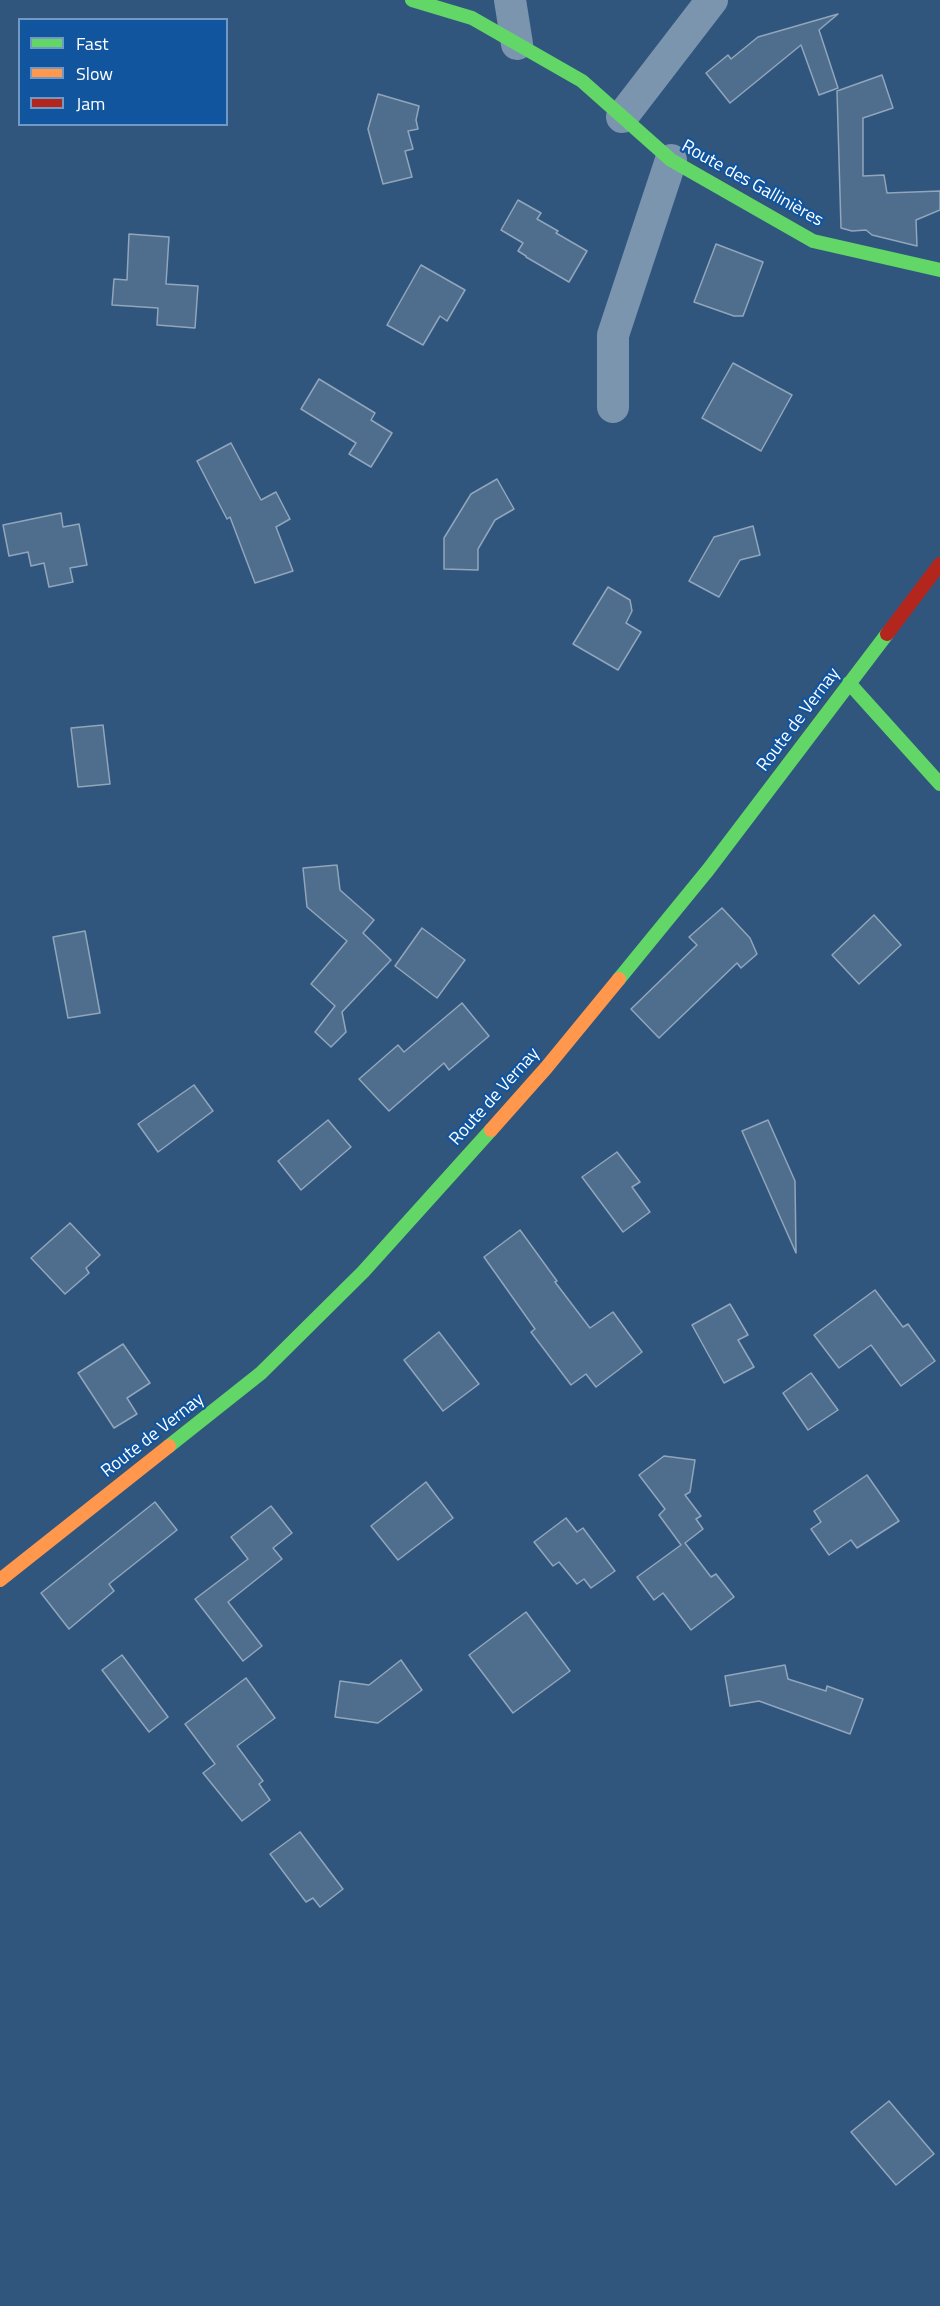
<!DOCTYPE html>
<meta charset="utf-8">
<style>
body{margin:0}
#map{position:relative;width:940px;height:2306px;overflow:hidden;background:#31567e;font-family:"Titillium Web",sans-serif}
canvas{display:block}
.legend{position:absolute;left:18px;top:18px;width:210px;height:108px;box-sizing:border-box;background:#11559e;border:2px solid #7099c5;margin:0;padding:8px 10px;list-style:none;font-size:18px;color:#fff}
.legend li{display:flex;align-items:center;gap:12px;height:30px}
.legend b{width:30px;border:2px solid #7099c5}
</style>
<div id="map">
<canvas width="940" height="2306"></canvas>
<ul class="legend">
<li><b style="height:8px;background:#63d668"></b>Fast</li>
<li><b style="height:8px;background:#ff974d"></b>Slow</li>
<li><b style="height:8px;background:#b3261e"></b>Jam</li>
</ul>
</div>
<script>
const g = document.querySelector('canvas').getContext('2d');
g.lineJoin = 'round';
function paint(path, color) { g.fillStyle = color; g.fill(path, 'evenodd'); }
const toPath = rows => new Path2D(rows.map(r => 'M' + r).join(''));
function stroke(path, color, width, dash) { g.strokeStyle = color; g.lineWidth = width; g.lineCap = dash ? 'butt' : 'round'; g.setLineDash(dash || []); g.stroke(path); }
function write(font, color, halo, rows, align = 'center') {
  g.font = font + ' "Titillium Web",sans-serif'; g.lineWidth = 4.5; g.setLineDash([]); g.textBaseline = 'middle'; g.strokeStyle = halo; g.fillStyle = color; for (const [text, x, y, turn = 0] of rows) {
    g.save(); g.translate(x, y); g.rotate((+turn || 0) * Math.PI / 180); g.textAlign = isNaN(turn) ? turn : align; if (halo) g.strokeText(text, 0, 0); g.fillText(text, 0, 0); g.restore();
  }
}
const building = toPath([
 [838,14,819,30,838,88,819,95,801,45,730,103,706,73,728,55,731,59,758,37,838,14],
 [882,75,893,108,863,118,863,176,884,175,887,193,940,191,940,210,916,220,917,246,872,235,866,230,852,231,841,228,837,91,882,75],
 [378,94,419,106,416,120,418,129,408,131,413,149,405,151,412,177,383,184,368,129,378,94],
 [518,200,541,213,537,219,558,231,556,233,587,251,569,282,526,257,526,256,518,251,523,243,501,230,518,200],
 [129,234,169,237,166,284,198,286,195,328,157,325,158,308,112,305,114,279,127,280,129,234],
 [716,244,763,262,743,316,734,316,694,302,716,244],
 [421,265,465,290,447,321,440,316,423,345,387,325,421,265],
 [733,363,792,395,761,451,702,418,733,363],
 [319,379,375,413,371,420,392,433,371,467,349,454,356,443,301,409,319,379],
 [231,443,261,500,276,492,290,519,276,527,293,571,255,583,230,517,227,519,197,461,231,443],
 [497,479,514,509,495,520,478,549,478,570,444,569,444,538,471,494,497,479],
 [61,513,63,527,79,524,87,565,70,568,73,582,49,587,44,563,31,566,28,552,9,556,3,525,61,513],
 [753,526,760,555,740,560,719,597,689,581,714,537,753,526],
 [608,587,630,600,632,611,626,623,641,632,618,670,573,644,608,587],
 [103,725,110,784,78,787,71,728,103,725],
 [337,865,340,890,374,920,363,933,391,960,342,1012,346,1032,331,1047,315,1032,335,1006,311,984,347,941,307,907,303,868,337,865],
 [722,908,750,938,757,954,741,968,737,963,659,1038,631,1009,697,945,689,937,722,908],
 [874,915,901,945,859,984,832,955,874,915],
 [422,928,465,960,437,998,395,966,422,928],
 [85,931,100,1013,68,1018,53,937,85,931],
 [462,1003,489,1036,449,1070,444,1063,389,1111,359,1079,398,1045,404,1052,462,1003],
 [194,1085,213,1111,158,1152,138,1124,194,1085],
 [328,1120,351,1147,301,1190,278,1161,328,1120],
 [768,1120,795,1181,796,1253,742,1131,768,1120],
 [617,1152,640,1182,632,1187,650,1212,623,1232,582,1177,617,1152],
 [70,1223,100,1255,86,1268,89,1273,65,1294,31,1258,70,1223],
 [520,1230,557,1281,555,1282,590,1328,613,1312,642,1352,596,1387,586,1374,571,1385,531,1332,535,1329,484,1257,520,1230],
 [875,1290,903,1327,908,1324,935,1361,901,1386,871,1345,839,1368,814,1335,875,1290],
 [730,1304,748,1335,738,1340,754,1367,724,1383,692,1325,730,1304],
 [439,1332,479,1384,443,1411,404,1360,439,1332],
 [123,1344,150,1383,127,1398,137,1414,114,1428,78,1373,123,1344],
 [811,1373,838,1410,808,1430,783,1393,811,1373],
 [664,1456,695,1460,690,1492,685,1495,701,1516,696,1519,703,1529,685,1543,711,1577,716,1574,734,1597,691,1630,663,1593,654,1600,637,1577,681,1545,659,1515,665,1509,639,1475,664,1456],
 [867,1475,899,1521,857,1548,851,1540,829,1555,811,1529,821,1522,814,1511,867,1475],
 [426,1482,453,1518,398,1560,371,1526,426,1482],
 [155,1502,177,1530,109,1584,114,1591,69,1629,41,1593,155,1502],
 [271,1506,292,1533,273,1548,282,1559,228,1602,262,1646,243,1661,195,1599,248,1559,231,1537,271,1506],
 [566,1518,577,1532,583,1528,615,1571,591,1588,584,1579,577,1584,559,1562,553,1566,534,1542,566,1518],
 [526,1612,570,1671,513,1713,469,1655,526,1612],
 [122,1655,168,1717,149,1732,102,1670,122,1655],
 [401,1660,422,1690,378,1723,335,1717,340,1681,369,1685,401,1660],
 [785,1665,788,1679,826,1691,827,1686,863,1699,850,1734,759,1701,730,1706,725,1676,785,1665],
 [246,1678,275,1718,237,1746,263,1781,259,1784,270,1800,242,1821,203,1773,215,1764,185,1724,246,1678],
 [300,1832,343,1889,320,1907,313,1898,306,1902,270,1854,300,1832],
 [889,2101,934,2154,896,2185,851,2132,889,2101]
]);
paint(building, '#4f6d8c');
stroke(building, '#91a6bc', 1.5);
stroke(toPath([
 [510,0,517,44],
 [622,117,712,0],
 [613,407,613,335,671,160]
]), '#7c95af', 32);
stroke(toPath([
 [412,0,472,18,582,81,671,160,813,241,940,270],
 [849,683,940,784],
 [619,979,708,870,887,634],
 [169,1446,261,1373,363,1272,491,1130]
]), '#63d668', 14);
stroke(toPath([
 [491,1130,546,1068,619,979],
 [0,1580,169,1446]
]), '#ff974d', 14);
stroke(toPath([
 [887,634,940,564]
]), '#b3261e', 14);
write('18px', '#fff', '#11559e', [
 ["Route des Gallinières",752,184,29],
 ["Route de Vernay",799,720,-53],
 ["Route de Vernay",495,1097,-48],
 ["Route de Vernay",153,1436,-38]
]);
</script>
